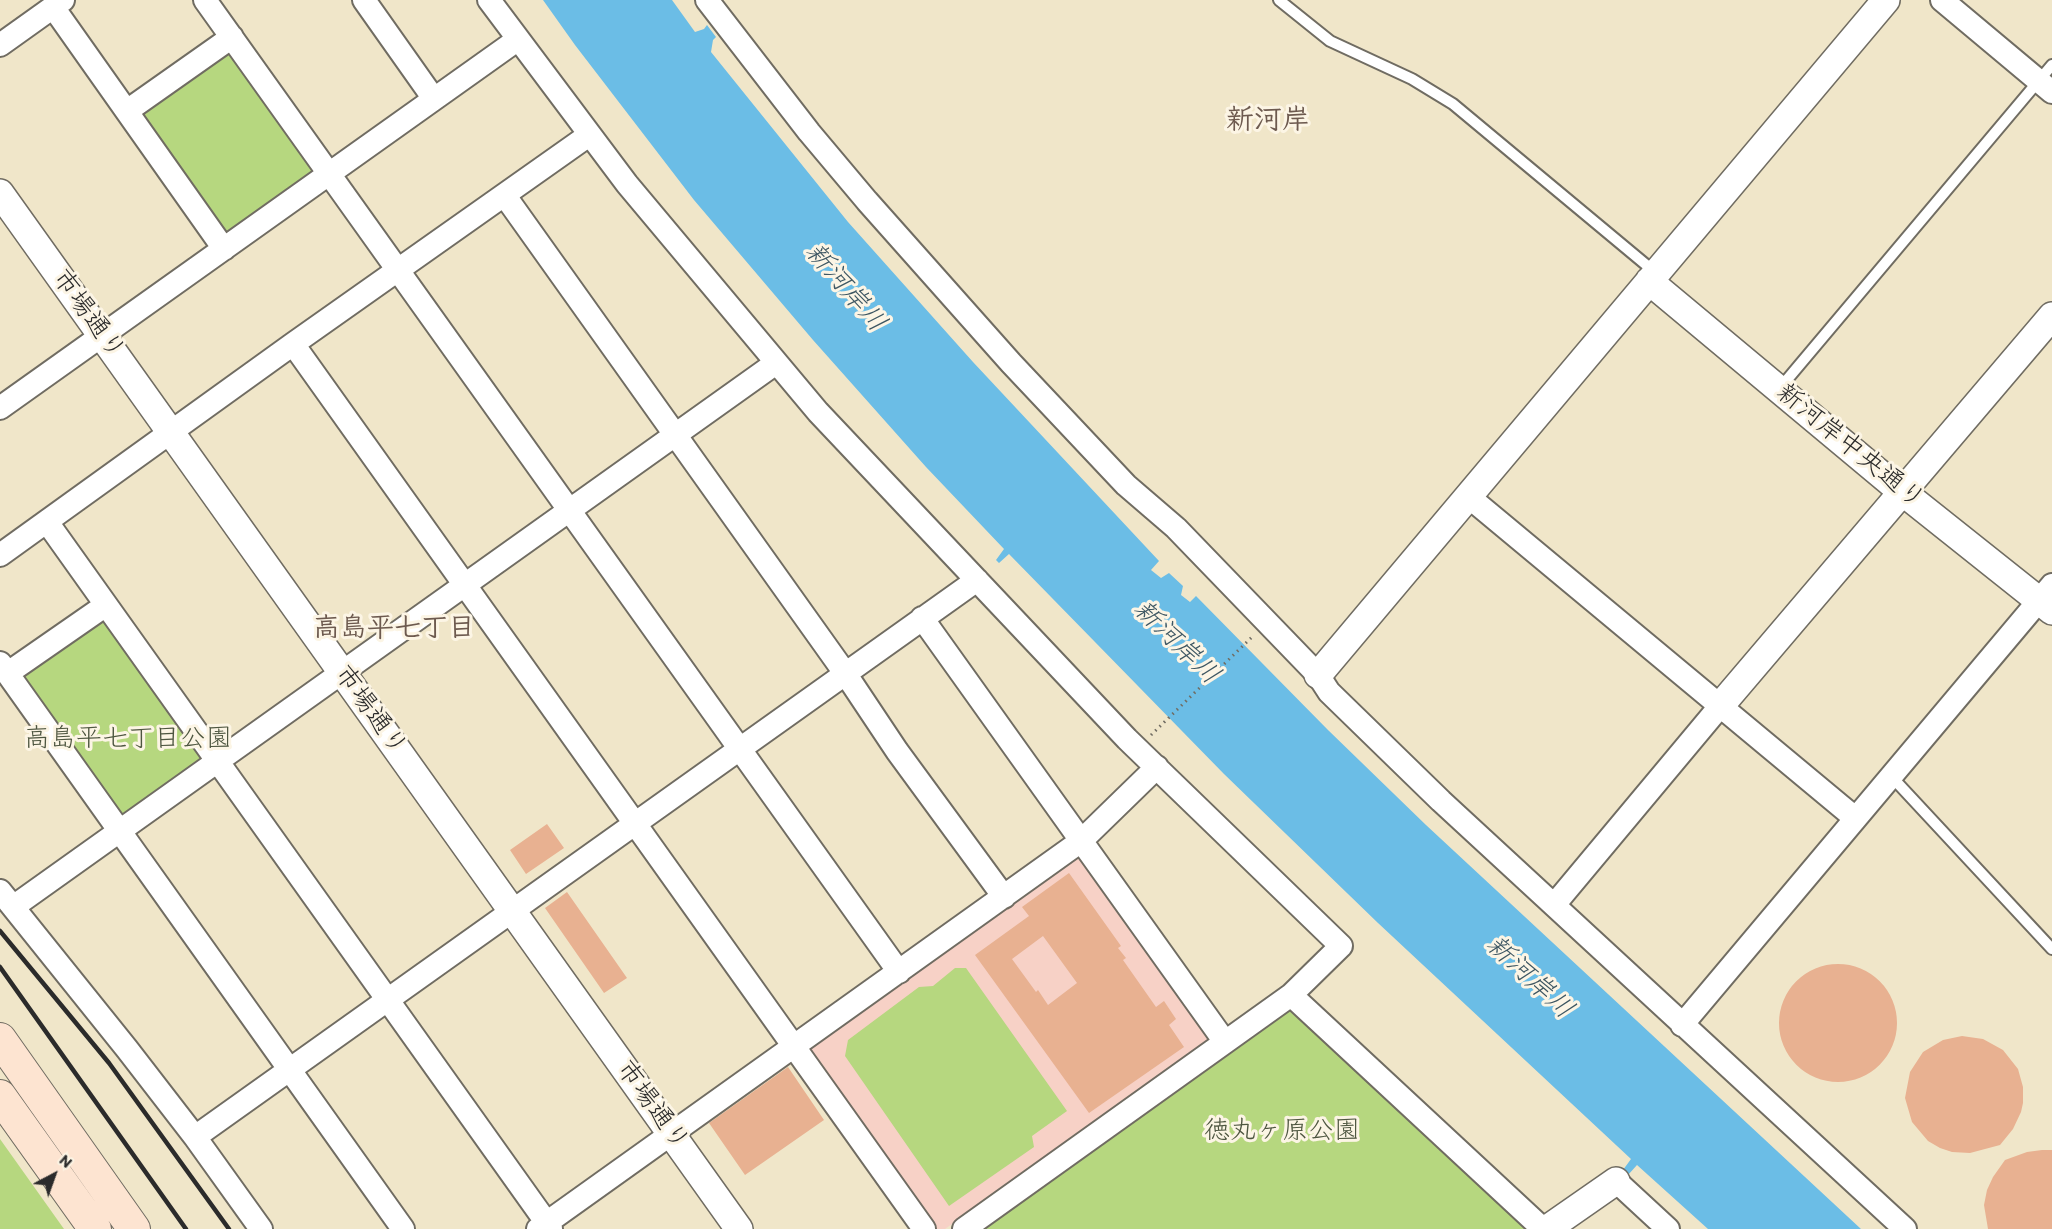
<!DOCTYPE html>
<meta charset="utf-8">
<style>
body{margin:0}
#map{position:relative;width:2052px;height:1229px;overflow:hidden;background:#f0e6c9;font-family:Itim,sans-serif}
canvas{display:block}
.north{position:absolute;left:24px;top:1145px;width:60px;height:60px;-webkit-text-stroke:4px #fcf5e5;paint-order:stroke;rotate:41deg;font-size:16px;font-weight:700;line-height:24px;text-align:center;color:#2b2b2b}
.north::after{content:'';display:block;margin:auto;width:21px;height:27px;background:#2b2b2b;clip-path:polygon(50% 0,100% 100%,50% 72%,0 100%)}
</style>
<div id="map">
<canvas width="2052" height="1229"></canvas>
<div class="north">N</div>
</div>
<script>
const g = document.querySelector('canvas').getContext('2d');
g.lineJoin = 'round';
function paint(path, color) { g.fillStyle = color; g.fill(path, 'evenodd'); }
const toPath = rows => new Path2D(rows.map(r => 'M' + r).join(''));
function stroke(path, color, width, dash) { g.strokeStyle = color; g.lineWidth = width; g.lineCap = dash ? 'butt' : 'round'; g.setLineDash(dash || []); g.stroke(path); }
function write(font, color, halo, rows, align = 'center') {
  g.font = font + ' Itim,"Klee One",sans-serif'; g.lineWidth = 6; g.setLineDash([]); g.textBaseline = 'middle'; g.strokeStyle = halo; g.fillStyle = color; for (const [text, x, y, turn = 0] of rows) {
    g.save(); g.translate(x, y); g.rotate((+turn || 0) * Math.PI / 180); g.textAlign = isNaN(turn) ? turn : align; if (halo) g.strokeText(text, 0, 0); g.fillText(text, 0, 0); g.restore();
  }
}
paint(toPath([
 [1074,854,1084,856,1208,1033,1207,1042,945,1229,935,1229,808,1051,809,1042]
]), '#f7d1c6');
paint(toPath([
 [223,51,233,52,314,167,313,176,232,233,221,231,141,117,143,108],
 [97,618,107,620,204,755,202,763,126,817,118,816,21,679,22,671],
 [955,968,966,968,1067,1111,1032,1136,1034,1147,949,1206,845,1056,848,1040,919,987,933,986],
 [1287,1008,1294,1009,1526,1222,1525,1229,978,1229],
 [0,1139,64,1229,0,1229]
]), '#b6d77f');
paint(toPath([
 [543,0,672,0,695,32,704,29,707,25,716,37,713,40,711,52,848,222,973,362,1159,561,1151,570,1161,578,1169,573,1183,586,1181,595,1190,602,1196,596,1328,730,1426,825,1861,1229,1708,1229,1637,1165,1628,1175,1623,1170,1631,1159,1378,923,1224,774,1009,554,999,563,996,560,1004,549,926,467,813,340,694,200,575,45]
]), '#6bbde6');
paint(toPath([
 [547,824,564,848,526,874,510,850],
 [1069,873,1121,946,1118,948,1126,958,1123,960,1156,1007,1164,1001,1176,1019,1169,1025,1184,1047,1089,1113,975,955,1029,916,1022,907],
 [1043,936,1077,983,1048,1005,1038,990,1036,992,1012,959],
 [567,892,627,978,604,993,545,908],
 '1779 1023a59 59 0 1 1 118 0a59 59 0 1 1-118 0Z',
 [1962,1036,1983,1039,2003,1050,2018,1069,2023,1087,2023,1103,2021,1112,2013,1129,2000,1145,1970,1153,1952,1152,1940,1148,1928,1141,1912,1122,1905,1098,1910,1072,1923,1052,1943,1040],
 [788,1067,824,1120,745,1175,709,1123],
 [2042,1150,2052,1150,2052,1229,1988,1229,1984,1205,1987,1190,1993,1177,2005,1160,2027,1152]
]), '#e8b191');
const service = toPath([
 [1279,0,1330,41,1412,79,1453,104,1656,273],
 [1780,388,2052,65],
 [1891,776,2052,949]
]);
const minor = toPath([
 [205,0,899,972],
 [364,0,434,99],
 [489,0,627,184,818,412,1127,739,1341,946,1291,995,964,1229],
 [707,0,809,132,867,201,1011,363,1126,485,1176,528,1318,675,1329,692,1441,801,1905,1229],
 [1942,0,2052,92],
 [53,7,224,249],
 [0,45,63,0],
 [127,111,232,37],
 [505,196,845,673,897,751,1004,897],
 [293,344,924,1229],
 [0,408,517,40],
 [1469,497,1855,818],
 [47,522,551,1229],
 [0,555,293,344,589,135],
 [922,618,1225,1042],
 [0,663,403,1229],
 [8,673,106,605],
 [0,891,127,1049,195,1137,261,1229],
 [1554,905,1721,705],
 [13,907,776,363],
 [1291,995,1543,1229],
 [1682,1025,2052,585],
 [195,1137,977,580],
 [1616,1181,1668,1229],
 [538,1229,1081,841,1157,767]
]);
const tertiary = toPath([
 [0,193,739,1229],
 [1649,281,1890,482,2052,611],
 [1318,675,1886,0],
 [1721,705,2052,316],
 [1547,1229,1616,1181]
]);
const secondary = toPath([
 [0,1039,134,1229],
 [0,1096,95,1229]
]);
stroke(service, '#706c62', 14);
stroke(minor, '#706c62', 26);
stroke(tertiary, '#706c62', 30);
stroke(secondary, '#706c62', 34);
stroke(toPath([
 [1151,735,1252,637]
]), '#706c62', 3, [1.5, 4.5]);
stroke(service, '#fff', 10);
stroke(minor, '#fff', 22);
stroke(tertiary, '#fff', 27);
stroke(secondary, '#fde4d1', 32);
stroke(toPath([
 [0,931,109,1063,229,1229],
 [0,967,186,1229]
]), '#2b2b2b', 4.5);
write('26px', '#2b2b2b', '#fcf5e5', [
 ["市場通り",88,315,54],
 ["新河岸中央通り",1850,447,39],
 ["市場通り",370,711,54],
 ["市場通り",652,1106,54]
]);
write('26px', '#4e5640', '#fcf5e5', [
 ["高島平七丁目公園",128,739],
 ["徳丸ヶ原公園",1282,1131]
]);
write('italic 27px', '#3e5763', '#fcf5e5', [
 ["新河岸川",845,288,49],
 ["新河岸川",1176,643,44],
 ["新河岸川",1529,978,43]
]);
write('bold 27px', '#6d5a4f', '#fcf5e5', [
 ["高島平七丁目",394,629]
]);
write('bold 28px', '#6d5a4f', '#fcf5e5', [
 ["新河岸",1268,121]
]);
</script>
